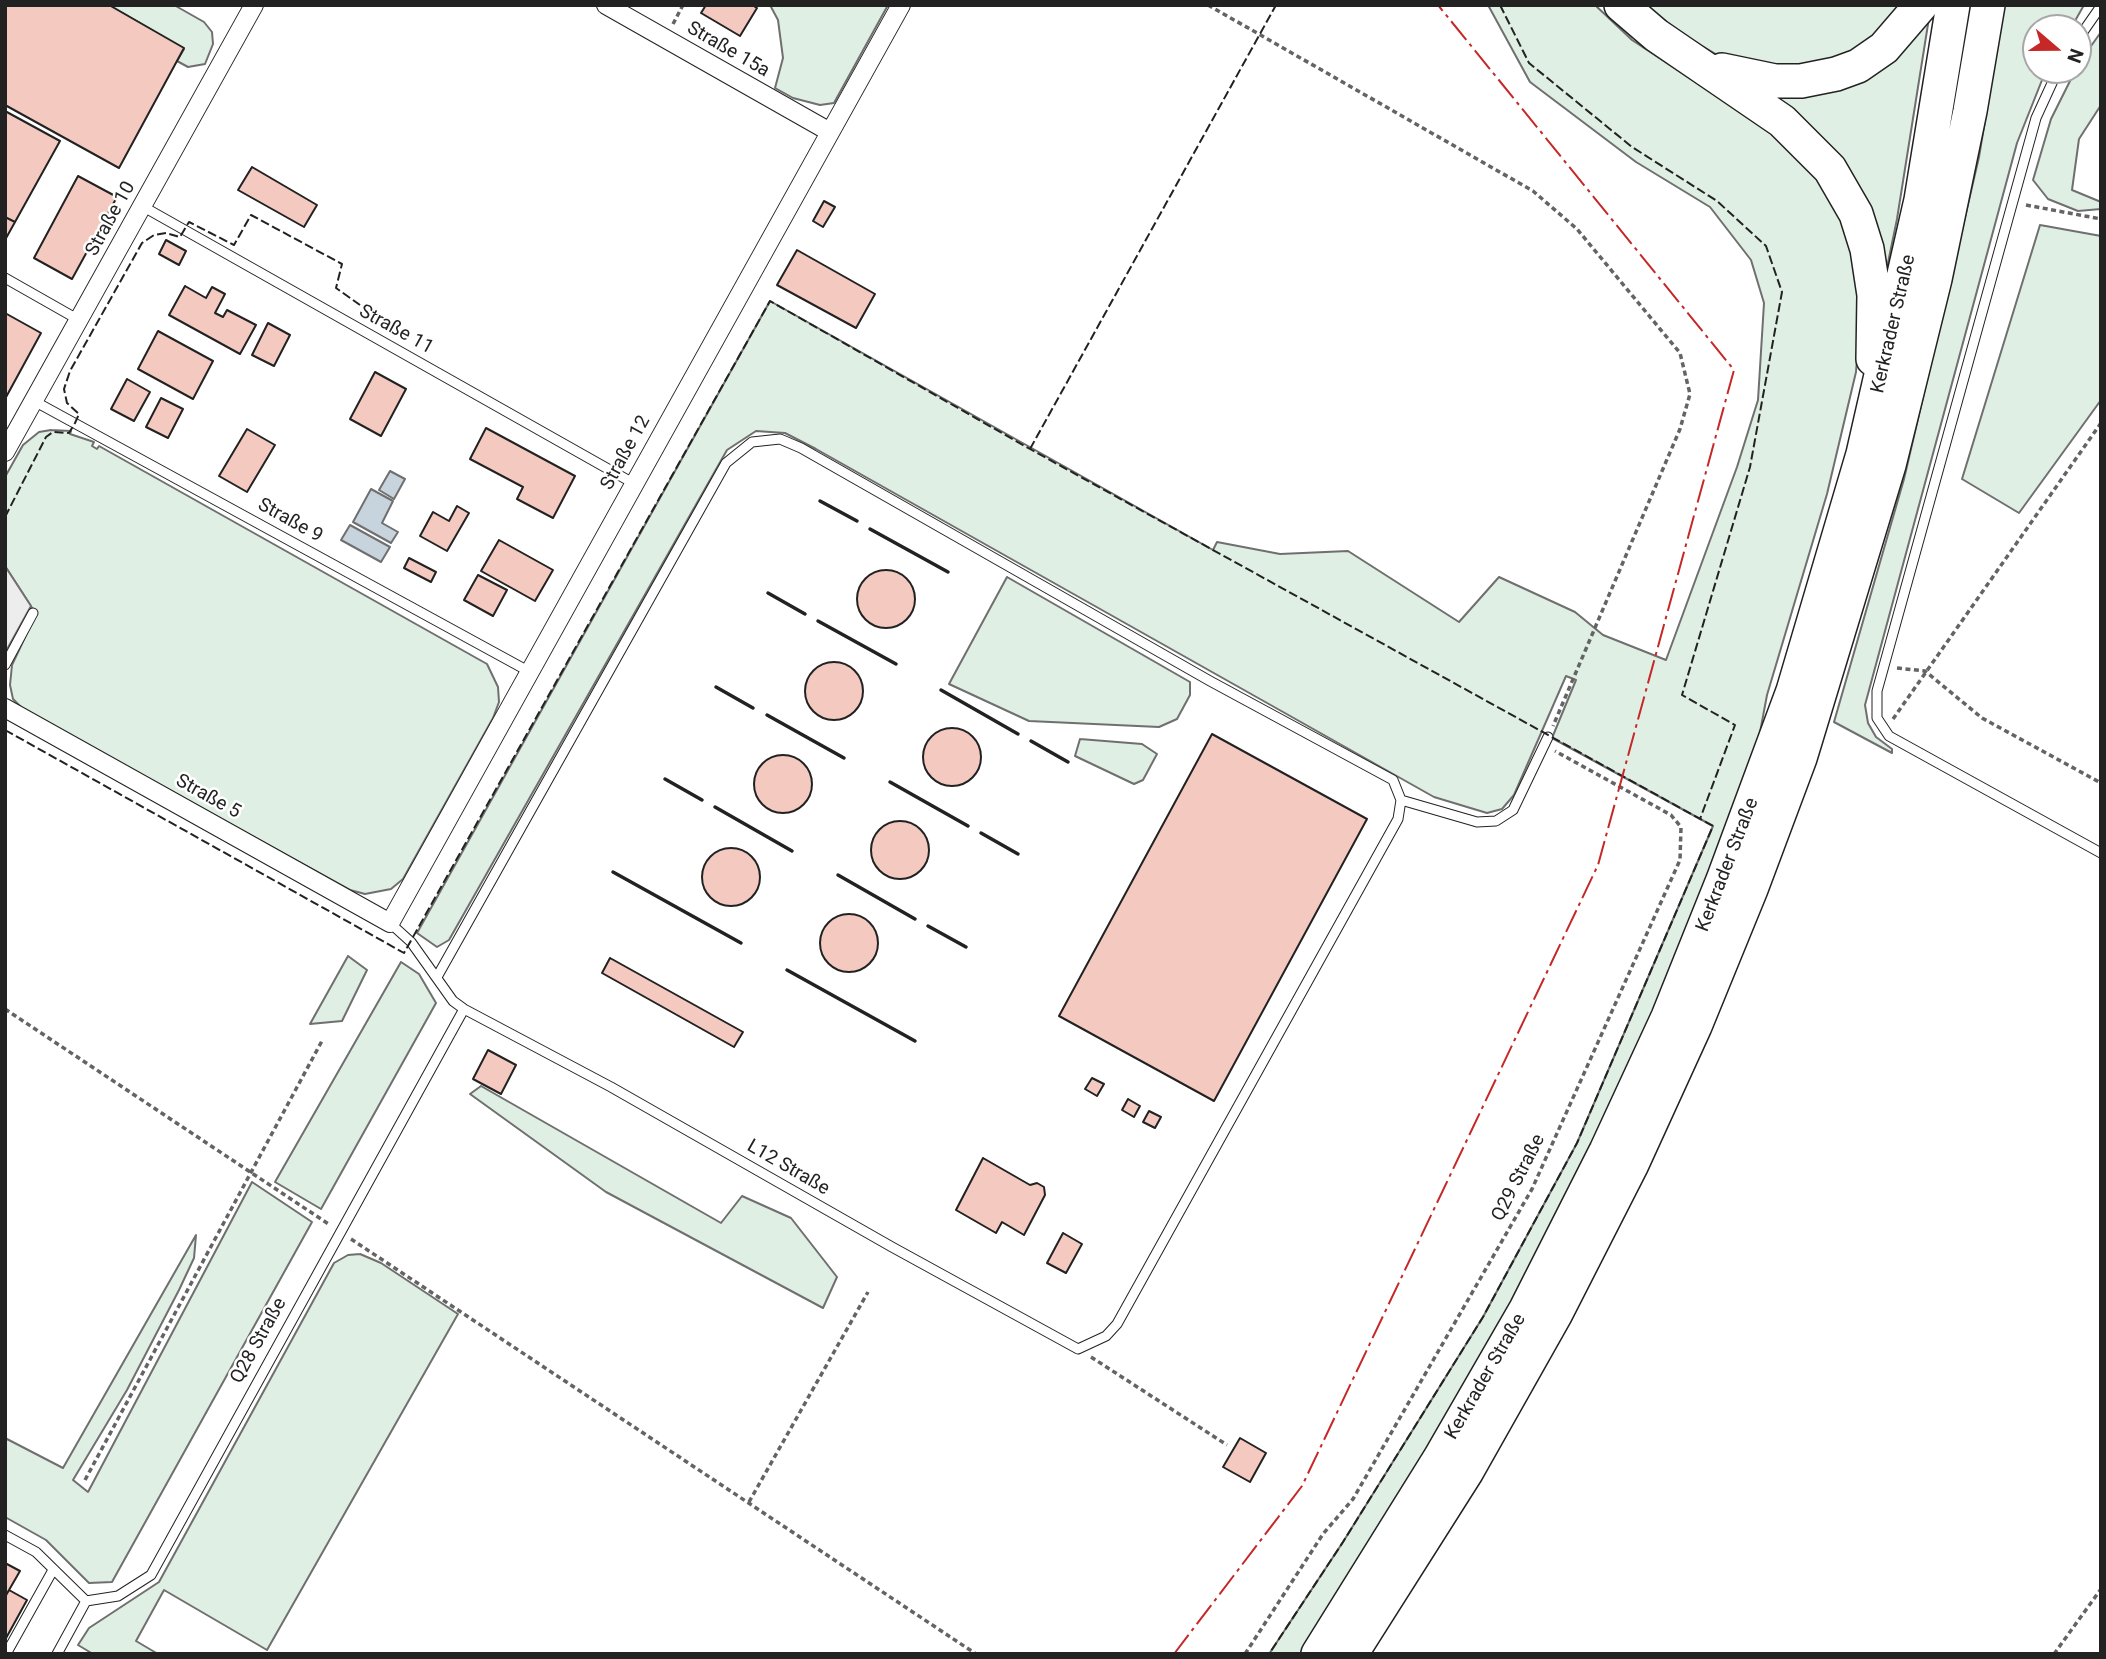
<!DOCTYPE html>
<meta charset="utf-8">
<style>
body{margin:0}
#map{position:relative;width:2106px;height:1659px;overflow:hidden;background:#fff;font-family:Roboto,sans-serif}
canvas{display:block}
.frame{position:absolute;inset:0;border:7px solid #222;pointer-events:none}
.north{position:absolute;left:2022px;top:14px;width:70px;height:70px;box-sizing:border-box;background:#fff;border:2px solid #a7a7a7;border-radius:50%;rotate:110deg;font-size:19px;font-weight:700;line-height:28px;text-align:center;color:#222}
.north::after{content:'';display:block;margin:auto;width:24px;height:32px;background:#c62828;clip-path:polygon(50% 0,100% 100%,50% 72%,0 100%)}
</style>
<div id="map">
<canvas width="2106" height="1659"></canvas>
<div class="frame"></div>
<div class="north">N</div>
</div>
<script>
const c = document.querySelector('canvas').getContext('2d');
c.lineJoin = 'round';
function fillPath(path, color) {
  c.fillStyle = color;
  c.fill(path, 'evenodd');
}
function toPath(rows) {
  const path = new Path2D();
  for (const r of rows) {
    if (r.length === 3) {
      path.moveTo(r[0] + r[2], r[1]);
      path.arc(r[0], r[1], r[2], 0, 2 * Math.PI);
      continue;
    }
    path.moveTo(r[0], r[1]);
    for (let i = 2; i < r.length; i += 2) path.lineTo(r[i], r[i + 1]);
  }
  return path;
}
function strokePath(path, color, width, dash) {
  c.strokeStyle = color;
  c.lineWidth = width;
  c.lineCap = dash ? 'butt' : 'round';
  c.setLineDash(dash || []);
  c.stroke(path);
}
function write(font, color, halo, rows, align = 'center') {
  c.font = font + ' Roboto,sans-serif';
  c.lineWidth = 5;
  c.setLineDash([]);
  c.textBaseline = 'middle';
  c.strokeStyle = halo;
  c.fillStyle = color;
  for (const [text, x, y, turn = 0] of rows) {
    c.save();
    c.translate(x, y);
    c.rotate((+turn || 0) * Math.PI / 180);
    c.textAlign = isNaN(turn) ? turn : align;
    if (halo) c.strokeText(text, 0, 0);
    c.fillText(text, 0, 0);
    c.restore();
  }
}
const green = toPath([
 [109,5,174,5,204,22,212,32,213,44,205,64,188,67,177,61,184,49,109,5],
 [770,5,888,5,834,103,820,105,793,98,775,88,783,58,778,20,770,5],
 [1488,5,1595,5,1632,40,1792,146,1823,179,1848,227,1862,289,1856,372,1827,494,1767,695,1755,759,1690,930,1571,1192,1458,1404,1300,1654,1269,1654,1343,1542,1483,1317,1577,1143,1713,826,1552,738,1576,680,1566,676,1514,795,1502,809,1487,813,1434,797,816,449,785,433,756,431,727,450,449,940,437,947,417,933,770,301,1213,550,1217,542,1280,554,1348,551,1459,622,1499,577,1575,612,1603,635,1666,660,1737,467,1758,400,1764,303,1751,260,1710,207,1636,162,1530,82,1488,5],
 [1644,5,1909,5,1864,49,1791,73,1719,56,1687,37,1644,5],
 [2004,5,2084,5,2071,28,2036,28,2036,70,2046,70,2017,143,1865,705,1868,723,1876,737,1892,749,1892,753,1834,722,1904,479,1979,157,2004,5],
 [1929,18,1897,219,1882,292,1880,262,1751,88,1788,93,1929,18],
 [2101,32,2101,105,2079,139,2072,190,2101,202,2101,209,2078,211,2048,199,2033,180,2051,119,2079,63,2101,32],
 [2040,225,2101,236,2101,400,2019,513,1962,479,2040,225],
 [51,430,71,431,70,434,94,442,92,446,97,449,99,446,487,664,498,687,499,702,493,718,403,879,391,889,365,894,350,890,25,711,13,699,10,685,12,665,36,614,5,566,5,477,23,445,39,432,51,430],
 [1007,577,1190,682,1190,695,1177,719,1159,727,1029,721,949,684,1007,577],
 [1080,739,1142,744,1157,754,1143,780,1134,784,1075,756,1080,739],
 [348,956,367,970,342,1021,310,1024,348,956],
 [401,962,419,974,436,1003,321,1209,275,1182,401,962],
 [481,1086,721,1223,742,1196,791,1218,837,1277,823,1308,606,1192,470,1094,481,1086],
 [252,1182,312,1222,112,1582,89,1583,46,1540,5,1517,5,1438,63,1468,196,1235,194,1258,179,1290,127,1390,73,1480,88,1492,252,1182],
 [360,1254,381,1263,458,1314,267,1650,164,1590,136,1641,158,1654,93,1654,78,1645,89,1628,159,1582,334,1263,348,1255,360,1254]
]);
fillPath(green, '#e0efe3');
strokePath(green, '#6f6f6f', 2);
const parking = toPath([
 [5,566,31,606,5,653,5,566]
]);
fillPath(parking, '#ededed');
strokePath(parking, '#6f6f6f', 2);
const water = toPath([
 [390,471,405,479,394,499,379,490,390,471],
 [371,489,393,501,382,523,398,532,391,543,353,522,371,489],
 [350,525,390,547,381,562,341,540,350,525]
]);
fillPath(water, '#c7d3dd');
strokePath(water, '#6f6f6f', 2);
const building = toPath([
 [5,5,109,5,184,48,119,168,5,105,5,5],
 [706,5,752,5,757,8,740,36,701,13,706,5],
 [5,111,60,141,15,222,5,217,5,111],
 [252,167,317,205,304,227,238,190,252,167],
 [78,176,117,197,72,279,34,258,78,176],
 [824,201,835,207,823,227,813,221,824,201],
 [5,217,15,222,5,240,5,217],
 [166,240,186,251,179,265,159,254,166,240],
 [797,250,875,294,856,328,777,285,797,250],
 [185,286,206,298,212,287,225,294,215,313,223,317,227,310,256,325,240,354,169,315,185,286],
 [5,313,41,333,5,399,5,313],
 [268,323,290,335,274,366,252,355,268,323],
 [158,331,213,361,193,399,138,369,158,331],
 [375,372,406,389,381,436,350,419,375,372],
 [127,379,150,392,134,421,111,409,127,379],
 [161,398,183,409,168,438,146,427,161,398],
 [486,428,575,476,553,518,517,499,523,487,470,459,486,428],
 [247,429,275,445,247,492,219,476,247,429],
 [457,506,469,513,447,551,420,536,433,512,449,521,457,506],
 [499,540,553,570,535,601,481,571,499,540],
 [409,558,436,572,431,582,404,568,409,558],
 [886,599,29],
 [478,575,507,590,493,616,464,600,478,575],
 [834,691,29],
 [952,757,29],
 [1212,734,1367,819,1214,1101,1059,1016,1212,734],
 [783,784,29],
 [900,850,29],
 [731,877,29],
 [849,943,29],
 [610,958,743,1032,734,1047,602,973,610,958],
 [488,1050,516,1065,501,1094,473,1079,488,1050],
 [1092,1078,1104,1084,1097,1096,1085,1089,1092,1078],
 [1128,1099,1140,1106,1134,1117,1122,1110,1128,1099],
 [1149,1111,1161,1117,1155,1128,1143,1122,1149,1111],
 [983,1158,1030,1185,1037,1183,1044,1187,1045,1195,1024,1235,1002,1222,996,1233,956,1210,983,1158],
 [1063,1233,1082,1244,1066,1273,1047,1263,1063,1233],
 [1240,1438,1266,1453,1250,1482,1223,1467,1240,1438],
 [5,1563,20,1571,5,1597,5,1563],
 [9,1590,27,1600,5,1640,5,1597,9,1590]
]);
fillPath(building, '#f3c9c0');
strokePath(building, '#222', 2);
const lane = toPath([
 [2078,39,2101,6],
 [2058,70,2036,118,1877,691,1877,718,1889,736,2101,853],
 [142,206,633,483],
 [5,278,79,320],
 [34,401,530,672],
 [5,665,33,613],
 [1401,800,1477,822,1496,821,1513,810,1548,737],
 [390,923,411,942,453,1001,464,1009,611,1087,892,1247,1078,1349,1106,1336,1117,1324,1398,819,1401,800,1393,780,1210,681,801,448,780,439,752,442,726,463,437,977],
 [5,1535,36,1552,86,1601],
 [86,1601,118,1596,151,1575,464,1009],
 [6,1654,53,1570],
 [57,1654,86,1601]
]);
const street = toPath([
 [606,5,830,132],
 [5,452,254,5],
 [5,708,390,923,901,5]
]);
const highway = toPath([
 [1621,5,1656,35,1782,121,1830,169,1856,214,1867,249,1874,295,1873,359],
 [1722,70,1775,81,1801,81,1836,74,1858,66,1884,48,1921,5],
 [1318,1654,1440,1458,1526,1309,1606,1151,1668,1017,1723,880,1793,691,1863,454,1921,200,1953,5],
 [1351,1654,1467,1471,1555,1315,1632,1164,1695,1026,1751,889,1800,758,1889,465,1935,279,1970,111,1988,5]
]);
strokePath(lane, '#222', 11);
strokePath(street, '#222', 20);
strokePath(highway, '#222', 36);
strokePath(toPath([
 [1208,5,1533,191,1577,229,1680,353,1690,394,1680,429,1553,726],
 [673,24,683,5],
 [2026,205,2101,219],
 [1897,668,1925,671,1982,718,2101,783],
 [1893,719,2101,423],
 [5,1009,330,1225],
 [351,1239,976,1654],
 [1091,1357,1227,1445],
 [85,1480,323,1039],
 [749,1502,868,1292],
 [1245,1654,1323,1534,1353,1499,1532,1189,1680,860,1681,827,1671,815,1555,751],
 [2054,1654,2101,1589]
]), '#646464', 3.5, [5, 3.5]);
strokePath(lane, '#fff', 9);
strokePath(street, '#fff', 18);
strokePath(highway, '#fff', 33);
strokePath(toPath([
 [1500,5,1529,63,1632,147,1717,201,1766,246,1782,292,1750,467,1682,695,1735,725,1700,819],
 [1030,449,1276,5],
 [5,517,46,437,53,432,69,433,75,423,79,414,67,403,64,389,70,371,142,243,154,235,166,233,180,237,189,222,234,245,251,215,342,264,336,288,360,305],
 [5,730,404,953,770,301,1030,449,1713,826,1577,1143,1483,1317,1343,1542,1269,1654]
]), '#222', 2, [9, 3.5]);
strokePath(toPath([
 [820,501,857,521],
 [870,529,948,572],
 [768,593,805,614],
 [818,621,896,664],
 [716,687,753,708],
 [941,690,1018,734],
 [767,715,844,758],
 [1031,741,1068,762],
 [665,779,702,800],
 [890,782,968,826],
 [715,807,792,851],
 [981,833,1018,854],
 [613,872,741,943],
 [838,875,915,919],
 [928,926,966,947],
 [787,970,915,1041]
]), '#222', 3.5);
strokePath(toPath([
 [1174,1654,1302,1486,1598,865,1734,370,1438,5]
]), '#c62828', 2, [24, 5, 3.5, 5]);
write('19px', '#222', '#fff', [
 ["Straße 15a",728,50,30],
 ["Straße 10",111,219,-61],
 ["Kerkrader Straße",1894,324,-77],
 ["Straße 11",396,330,29],
 ["Straße 12",626,453,-61],
 ["Straße 9",290,521,29],
 ["Straße 5",208,797,29],
 ["Kerkrader Straße",1728,865,-69],
 ["L12 Straße",788,1168,30],
 ["Q29 Straße",1519,1178,-63],
 ["Q28 Straße",259,1341,-61],
 ["Kerkrader Straße",1486,1377,-60]
]);
</script>
